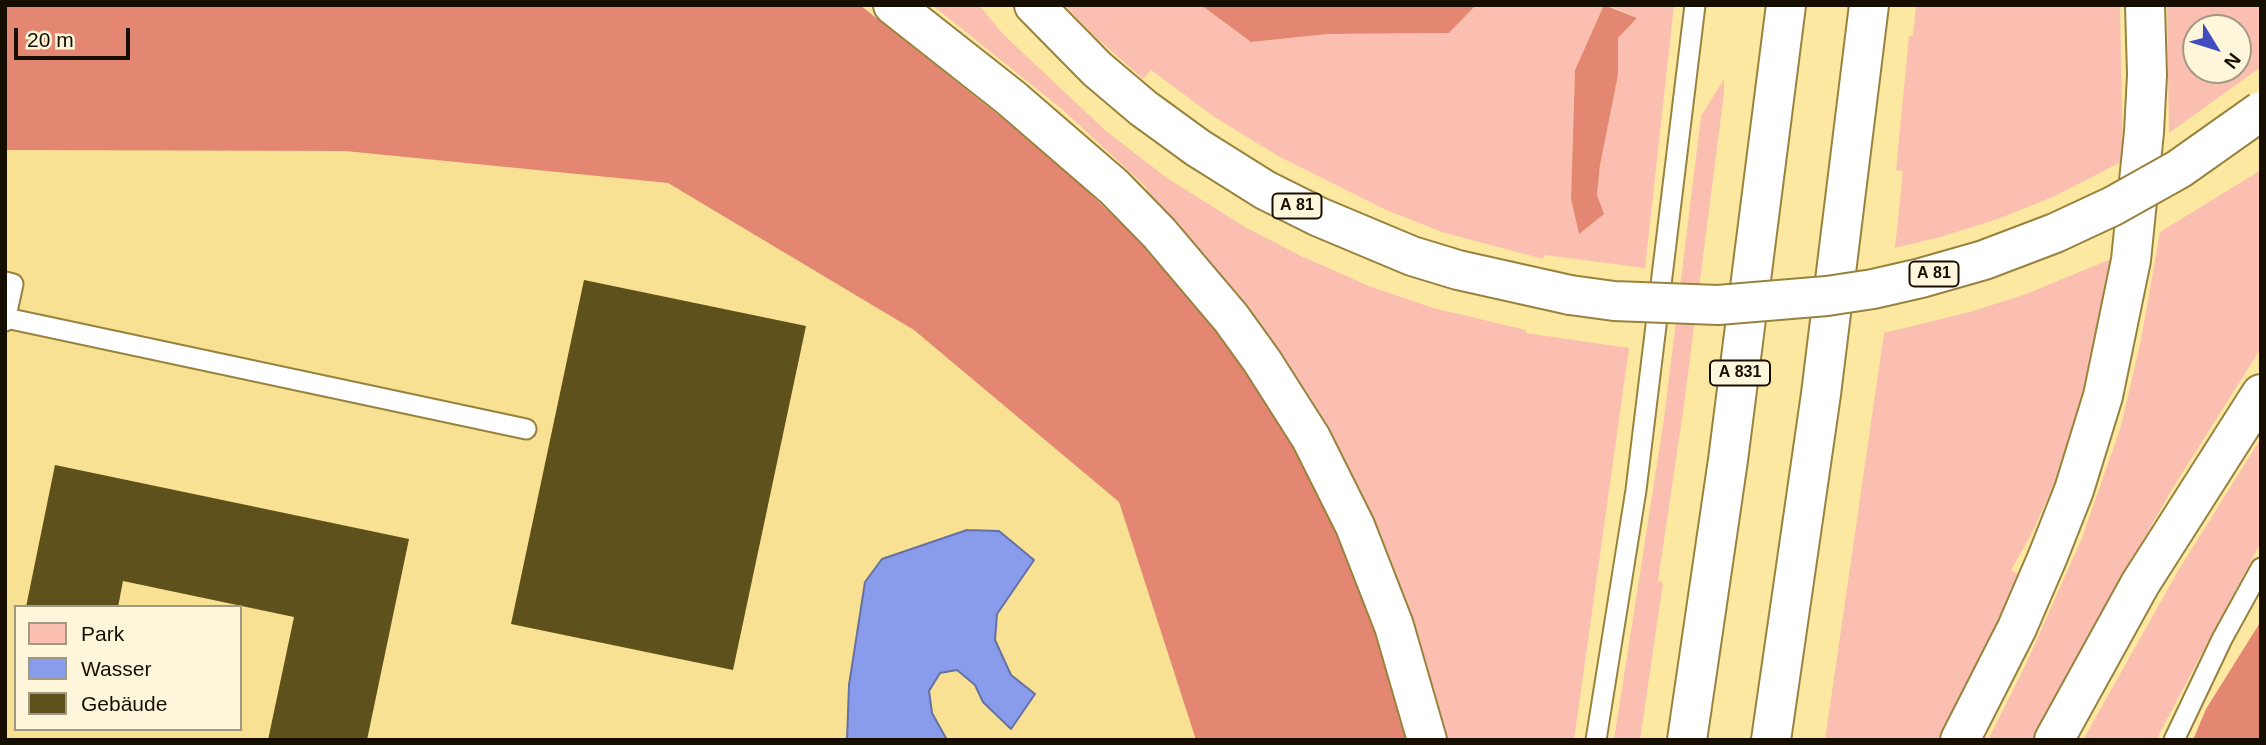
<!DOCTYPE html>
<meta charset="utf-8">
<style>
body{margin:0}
#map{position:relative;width:2266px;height:745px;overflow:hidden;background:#fde8a2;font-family:Helvetica,sans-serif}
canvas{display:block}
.frame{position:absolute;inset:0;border:7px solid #160e00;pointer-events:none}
.legend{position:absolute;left:14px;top:605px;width:228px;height:126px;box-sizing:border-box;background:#fef6db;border:2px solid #a19983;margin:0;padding:9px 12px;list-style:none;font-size:21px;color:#160e00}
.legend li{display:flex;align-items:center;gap:14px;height:35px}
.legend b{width:35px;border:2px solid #a19983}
.north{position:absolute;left:2182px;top:14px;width:70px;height:70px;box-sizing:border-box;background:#fef6db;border:2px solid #a19983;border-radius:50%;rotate:128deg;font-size:19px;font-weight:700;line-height:28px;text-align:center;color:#160e00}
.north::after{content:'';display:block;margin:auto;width:24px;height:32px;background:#414cc0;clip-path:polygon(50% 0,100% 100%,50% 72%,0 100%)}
.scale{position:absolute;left:14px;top:28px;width:116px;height:32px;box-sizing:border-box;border:4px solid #160e00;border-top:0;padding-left:9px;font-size:21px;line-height:24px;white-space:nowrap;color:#160e00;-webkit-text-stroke:5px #fef6db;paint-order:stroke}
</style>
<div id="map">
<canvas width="2266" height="745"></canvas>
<div class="frame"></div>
<ul class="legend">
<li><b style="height:19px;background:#fbbfb1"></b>Park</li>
<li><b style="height:19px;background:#899beb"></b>Wasser</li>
<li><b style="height:19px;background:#5f511c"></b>Gebäude</li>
</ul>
<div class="north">N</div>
<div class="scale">20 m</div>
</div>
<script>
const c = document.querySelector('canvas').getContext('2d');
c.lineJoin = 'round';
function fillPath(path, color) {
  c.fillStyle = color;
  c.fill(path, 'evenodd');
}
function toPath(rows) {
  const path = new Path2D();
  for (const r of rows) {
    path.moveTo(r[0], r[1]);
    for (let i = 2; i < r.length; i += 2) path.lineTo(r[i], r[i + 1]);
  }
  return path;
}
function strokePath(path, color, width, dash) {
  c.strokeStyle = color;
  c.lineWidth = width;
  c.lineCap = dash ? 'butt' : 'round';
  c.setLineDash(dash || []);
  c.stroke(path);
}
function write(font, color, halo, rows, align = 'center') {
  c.font = font + ' Helvetica,sans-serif';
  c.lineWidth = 7;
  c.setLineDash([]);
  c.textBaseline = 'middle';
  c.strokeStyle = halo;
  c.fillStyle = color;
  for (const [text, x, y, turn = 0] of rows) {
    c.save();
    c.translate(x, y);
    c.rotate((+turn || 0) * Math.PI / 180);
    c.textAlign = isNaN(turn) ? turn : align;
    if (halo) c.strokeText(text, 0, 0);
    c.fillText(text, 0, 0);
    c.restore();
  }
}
fillPath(toPath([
 [5,150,345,151,668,183,914,330,1119,502,1196,740,947,740,932,713,929,691,940,673,957,670,976,685,983,702,1011,675,995,640,997,614,1033,559,858,627,849,685,847,740,5,740],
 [16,607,240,607,240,729,16,729]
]), '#f8e192');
fillPath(toPath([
 [932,5,979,5,1003,34,1106,131,1167,178,1245,227,1301,256,1369,286,1433,308,1526,330,1526,333,1629,348,1574,740,1444,740,1413,626,1142,193,1147,188,1063,110],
 [1065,5,1201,5,1251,42,1328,34,1449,33,1476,5,1604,5,1575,70,1571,199,1579,233,1603,214,1597,195,1600,165,1618,75,1618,38,1637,18,1607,5,1674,5,1645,268,1544,255,1543,259,1442,232,1384,209,1280,157,1216,118,1151,70,1143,79,1092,34],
 [1916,5,2120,5,2123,161,2055,196,1998,219,1940,237,1895,248,1903,171,1896,170,1909,36,1913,35],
 [2167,5,2261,5,2261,67,2169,133],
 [2196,28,2238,28,2238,70,2196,70],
 [1724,79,1724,93,1684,405,1658,581,1663,583,1640,740,1614,740,1664,419,1701,116],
 [2261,170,2261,348,2174,486,2088,636,2032,740,1988,740,2025,666,2082,538,2121,426,2141,340,2160,232],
 [2111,259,2083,391,2053,486,2033,531,2011,570,2024,578,1946,740,1825,740,1884,333,1970,312,2026,294],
 [2261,438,2261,542,2156,740,2083,740,2178,571]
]), '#fbbfb1');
fillPath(toPath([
 [5,5,860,5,1055,160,1157,258,1208,319,1269,406,1302,459,1332,518,1384,651,1409,740,1196,740,1119,502,914,330,668,183,345,151,5,150],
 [1201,5,1476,5,1449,33,1328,34,1251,42],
 [1604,5,1637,18,1618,38,1618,75,1600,165,1597,195,1604,214,1579,234,1571,199,1575,70],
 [2261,621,2261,740,2193,740,2206,709]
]), '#e38772');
const water = toPath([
 [967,530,999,531,1034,560,997,614,995,640,1011,675,1035,694,1011,729,983,702,975,685,957,670,940,673,929,691,932,713,947,740,847,740,849,685,865,582,882,559,967,530]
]);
fillPath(water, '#899beb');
strokePath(water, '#6671a4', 2);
fillPath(toPath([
 [584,280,806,326,733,670,511,624],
 [55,465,409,539,367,740,268,740,294,617,123,581,118,607,26,607]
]), '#5f511c');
const lane = toPath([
 [5,282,13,284,5,321],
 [6,318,526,429],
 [1596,740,1636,490,1695,5],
 [2174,740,2222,639,2261,568]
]);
const highway = toPath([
 [893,5,1011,98,1114,187,1159,233,1231,318,1262,361,1311,438,1355,526,1394,626,1427,740],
 [1034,5,1097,69,1143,108,1198,148,1265,190,1319,217,1412,256,1458,270,1570,295],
 [1687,740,1728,460,1786,5],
 [1771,740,1821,394,1869,5],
 [1960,740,2017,628,2048,556,2074,490,2103,396,2131,260,2144,132,2147,75,2145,5],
 [2054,740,2140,584,2261,394]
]);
strokePath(lane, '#97833f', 23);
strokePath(highway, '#97833f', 42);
strokePath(lane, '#fff', 19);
strokePath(highway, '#fff', 38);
const highwayBridge = toPath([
 [1570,295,1614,301,1718,305,1827,296,1873,289,1921,278,1984,260,2055,233,2113,206,2179,169,2261,111]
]);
strokePath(highwayBridge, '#97833f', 42, []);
strokePath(highwayBridge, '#fff', 38);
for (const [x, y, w] of [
 [1297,206,49],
 [1934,274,49],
 [1740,373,60]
]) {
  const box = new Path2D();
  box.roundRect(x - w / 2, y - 12.5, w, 25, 5);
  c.fillStyle = '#fef6db';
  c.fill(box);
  strokePath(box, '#160e00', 2);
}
write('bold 16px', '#160e00', null, [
 ["A 81",1297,206],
 ["A 81",1934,274],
 ["A 831",1740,373]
]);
</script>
